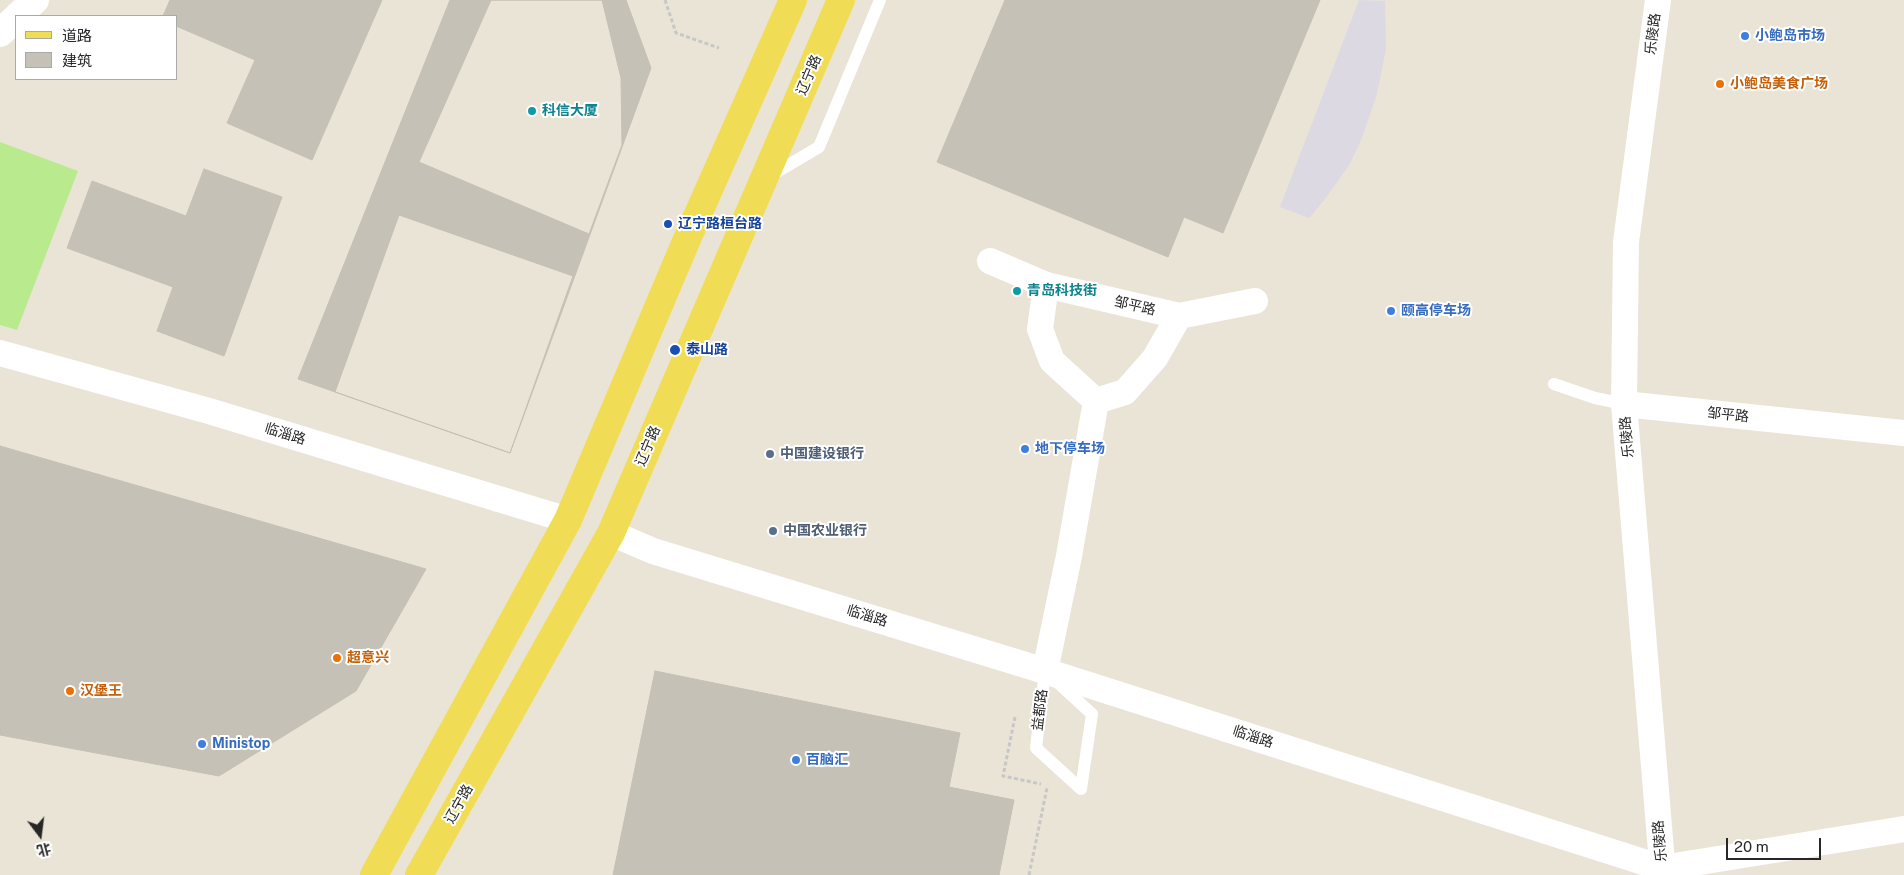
<!DOCTYPE html>
<meta charset="utf-8">
<style>
body{margin:0}
#map{position:relative;width:1904px;height:875px;overflow:hidden;background:#eae4d7;font-family:"Public Sans","Noto Sans SC",sans-serif}
canvas{display:block}
.legend{position:absolute;left:15px;top:15px;width:162px;height:65px;box-sizing:border-box;background:#fff;border:1px solid #a9a9a9;margin:0;padding:6px 9px;list-style:none;font-size:15px;color:#272727}
.legend li{display:flex;align-items:center;gap:10px;height:25px}
.legend b{width:25px;border:1px solid #a9a9a9}
.north{position:absolute;left:15px;top:810px;width:50px;height:50px;-webkit-text-stroke:4px #fff;paint-order:stroke;rotate:165deg;font-size:14px;font-weight:700;line-height:20px;text-align:center;color:#272727}
.north::after{content:'';display:block;margin:auto;width:18px;height:22px;background:#272727;clip-path:polygon(50% 0,100% 100%,50% 72%,0 100%)}
.scale{position:absolute;left:1726px;top:838px;width:95px;height:22px;box-sizing:border-box;border:2px solid #272727;border-top:0;padding-left:6px;font-size:15px;line-height:18px;white-space:nowrap;color:#272727;-webkit-text-stroke:4px #fff;paint-order:stroke}
</style>
<div id="map">
<canvas width="1904" height="875"></canvas>
<ul class="legend">
<li><b style="height:6px;background:#f1dd55"></b>道路</li>
<li><b style="height:14px;background:#c5c1b7"></b>建筑</li>
</ul>
<div class="north">北</div>
<div class="scale">20 m</div>
</div>
<script>
const c = document.querySelector('canvas').getContext('2d');
c.lineJoin = 'round';
function fillPath(path, color) {
  c.fillStyle = color;
  c.fill(path, 'evenodd');
}
function toPath(rows) {
  const path = new Path2D();
  for (const r of rows) {
    path.moveTo(r[0], r[1]);
    for (let i = 2; i < r.length; i += 2) path.lineTo(r[i], r[i + 1]);
  }
  return path;
}
function strokePath(path, color, width, dash) {
  c.strokeStyle = color;
  c.lineWidth = width;
  c.lineCap = dash ? 'butt' : 'round';
  c.setLineDash(dash || []);
  c.stroke(path);
}
function write(font, color, halo, rows, align = 'center') {
  c.font = font + ' "Public Sans","Noto Sans SC",sans-serif';
  c.lineWidth = 4;
  c.setLineDash([]);
  c.textBaseline = 'middle';
  c.strokeStyle = halo;
  c.fillStyle = color;
  for (const [text, x, y, turn = 0] of rows) {
    c.save();
    c.translate(x, y);
    c.rotate((+turn || 0) * Math.PI / 180);
    c.textAlign = isNaN(turn) ? turn : align;
    if (halo) c.strokeText(text, 0, 0);
    c.fillText(text, 0, 0);
    c.restore();
  }
}
fillPath(toPath([
 [1359,0,1385,1,1386,49,1377,94,1362,138,1350,164,1325,199,1309,218,1280,207]
]), '#dcd9e2');
fillPath(toPath([
 [0,142,78,171,17,330,0,325]
]), '#b9ea8d');
const building = toPath([
 [170,0,382,0,312,160,227,123,255,60,176,26,176,16,163,16,170,0],
 [450,0,626,0,651,68,510,453,298,379,450,0],
 [491,0,602,0,621,78,622,145,589,234,419,162,491,0],
 [1005,0,1320,0,1223,233,1184,217,1168,257,937,162,1005,0],
 [204,169,282,197,224,356,157,331,173,287,67,248,92,181,186,216,204,169],
 [399,215,573,276,510,453,335,392,399,215],
 [0,446,426,569,356,691,219,776,0,735,0,446],
 [655,671,960,733,949,787,1014,800,999,875,613,875,655,671]
]);
fillPath(building, '#c5c1b7');
strokePath(building, '#c5c0b2', 1);
strokePath(toPath([
 [665,0,676,33,719,48],
 [1015,717,1003,776,1041,784],
 [1029,875,1047,788]
]), '#c7c7c7', 3, [4, 2.5]);
strokePath(toPath([
 [770,176,819,147,880,0],
 [1554,384,1595,398,1624,404],
 [1045,671,1036,748,1081,789],
 [1056,681,1092,714,1081,789]
]), '#fff', 12);
strokePath(toPath([
 [1658,0,1626,242,1624,404,1663,875],
 [990,261,1046,285,1179,316,1255,301],
 [1046,285,1040,329,1052,361,1096,401,1125,392,1155,358,1179,316],
 [0,353,209,411,568,520],
 [1624,404,1904,433],
 [611,533,653,551,1045,671,1662,868,1904,829],
 [1045,671,1069,556,1096,401]
]), '#fff', 26);
strokePath(toPath([
 [18,16,35,0],
 [0,33,16,18]
]), '#fff', 28);
strokePath(toPath([
 [374,875,568,520,687,239,793,0],
 [419,875,611,533,841,0]
]), '#f1dd55', 28);
for (const [x, y, r, color] of [
 [1745,36,5,"#3f7fe0"],
 [1720,84,5,"#e8710a"],
 [532,111,5,"#0f9aa8"],
 [668,224,5,"#1a4fb4"],
 [1017,291,5,"#0f9aa8"],
 [1391,311,5,"#3f7fe0"],
 [675,350,6,"#1a4fb4"],
 [1025,449,5,"#3f7fe0"],
 [770,454,5,"#5c6f8a"],
 [773,531,5,"#5c6f8a"],
 [337,658,5,"#e8710a"],
 [70,691,5,"#e8710a"],
 [202,744,5,"#3f7fe0"],
 [796,760,5,"#3f7fe0"]
]) {
  const dot = new Path2D();
  dot.arc(x, y, r, 0, 2 * Math.PI);
  c.fillStyle = color;
  c.fill(dot);
  strokePath(dot, '#fff', 2);
}
write('14px', '#272727', '#fff', [
 ["乐陵路",1653,34,-83],
 ["辽宁路",809,75,-67],
 ["邹平路",1135,306,13],
 ["邹平路",1728,415,6],
 ["临淄路",285,434,17],
 ["乐陵路",1627,437,-95],
 ["辽宁路",648,446,-67],
 ["临淄路",867,616,17],
 ["益都路",1040,710,-83],
 ["临淄路",1253,737,18],
 ["辽宁路",459,804,-61],
 ["乐陵路",1660,841,-95]
]);
write('bold 14px', '#366cbe', '#fff', [
 ["小鲍岛市场",1755,36],
 ["颐高停车场",1401,311],
 ["地下停车场",1035,449],
 ["Ministop",212,744],
 ["百脑汇",806,760]
], 'left');
write('bold 14px', '#c56008', '#fff', [
 ["小鲍岛美食广场",1730,84],
 ["超意兴",347,658],
 ["汉堡王",80,691]
], 'left');
write('bold 14px', '#0d838f', '#fff', [
 ["科信大厦",542,111],
 ["青岛科技街",1027,291]
], 'left');
write('bold 14px', '#164399', '#fff', [
 ["辽宁路桓台路",678,224],
 ["泰山路",686,350]
], 'left');
write('bold 14px', '#4e5e75', '#fff', [
 ["中国建设银行",780,454],
 ["中国农业银行",783,531]
], 'left');
</script>
